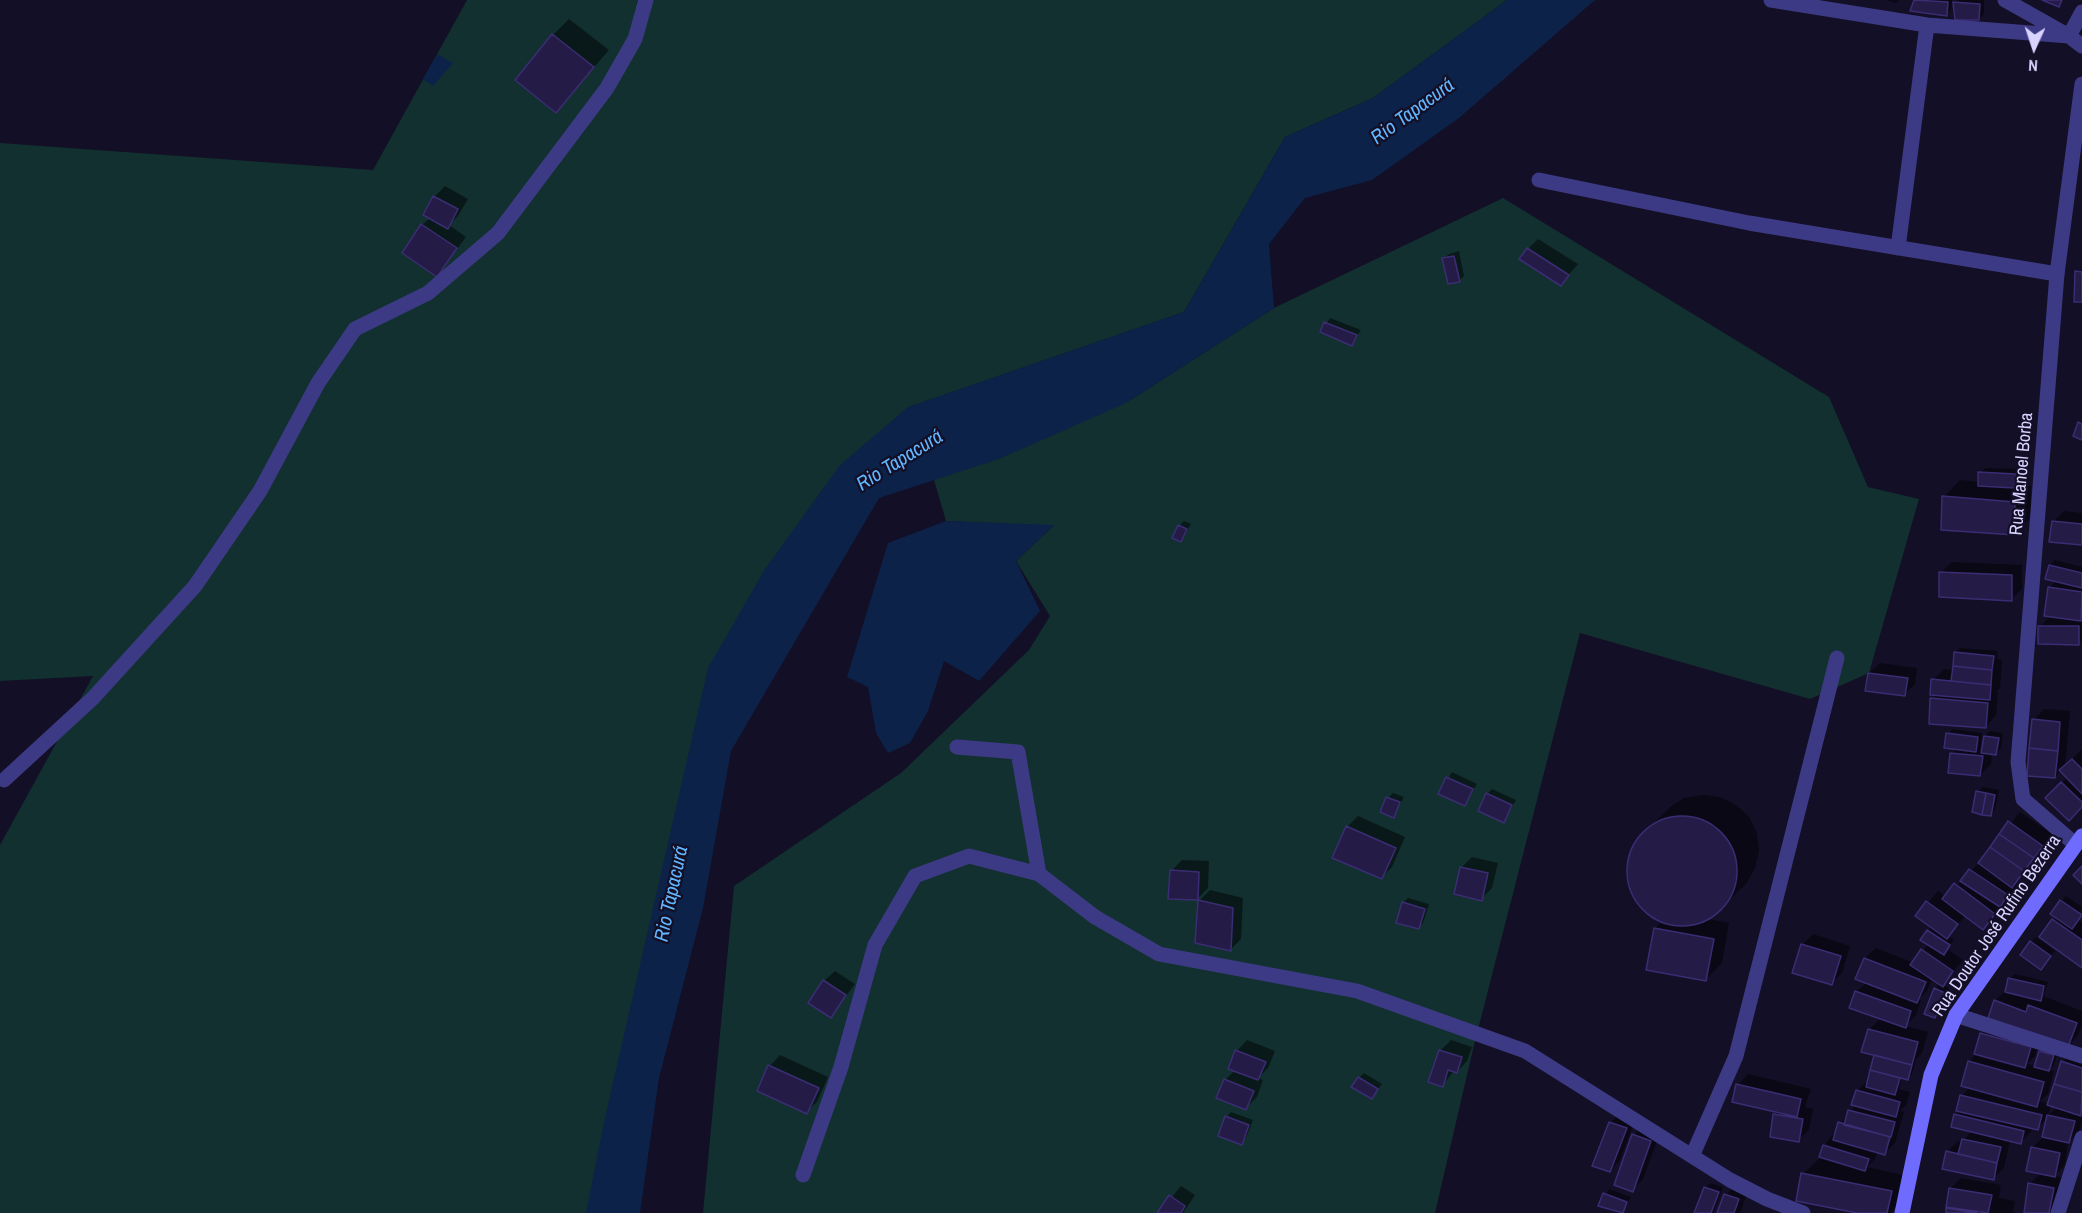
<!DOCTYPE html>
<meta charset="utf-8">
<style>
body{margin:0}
#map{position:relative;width:2082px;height:1213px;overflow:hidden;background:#130f26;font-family:"Archivo Narrow",sans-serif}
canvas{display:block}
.north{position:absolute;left:2004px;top:18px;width:60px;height:60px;-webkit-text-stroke:4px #130f26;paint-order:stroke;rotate:183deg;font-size:16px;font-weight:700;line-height:24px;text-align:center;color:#d9d4ff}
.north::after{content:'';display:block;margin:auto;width:21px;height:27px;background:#d9d4ff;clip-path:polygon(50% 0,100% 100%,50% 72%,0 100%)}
</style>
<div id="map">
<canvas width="2082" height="1213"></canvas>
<div class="north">N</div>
</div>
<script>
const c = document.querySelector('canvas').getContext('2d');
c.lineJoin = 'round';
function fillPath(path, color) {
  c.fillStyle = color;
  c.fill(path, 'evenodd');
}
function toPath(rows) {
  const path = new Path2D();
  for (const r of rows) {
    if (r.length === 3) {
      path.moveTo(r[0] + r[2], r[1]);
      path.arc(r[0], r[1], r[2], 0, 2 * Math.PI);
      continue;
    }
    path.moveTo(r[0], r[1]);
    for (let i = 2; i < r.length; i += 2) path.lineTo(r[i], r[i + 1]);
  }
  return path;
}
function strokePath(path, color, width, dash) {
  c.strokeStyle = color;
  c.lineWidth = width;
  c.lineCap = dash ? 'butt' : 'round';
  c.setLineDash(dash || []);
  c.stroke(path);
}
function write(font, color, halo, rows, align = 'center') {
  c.font = font + ' "Archivo Narrow",sans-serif';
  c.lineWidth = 4.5;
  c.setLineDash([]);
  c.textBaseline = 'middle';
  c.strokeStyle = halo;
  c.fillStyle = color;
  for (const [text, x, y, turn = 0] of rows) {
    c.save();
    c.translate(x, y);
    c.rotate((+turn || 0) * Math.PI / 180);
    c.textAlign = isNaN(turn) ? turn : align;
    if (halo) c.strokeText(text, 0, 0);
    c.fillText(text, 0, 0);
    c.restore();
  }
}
fillPath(toPath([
 [467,0,1507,0,1373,98,1285,137,1184,312,909,407,765,569,588,1213,0,1213,0,845,93,676,0,681,0,143,373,170],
 [1503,198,1829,397,1868,487,1919,499,1869,673,1810,699,1580,633,1474,1045,1435,1213,703,1213,734,886,901,773,1029,650,1050,616,1016,561,1053,526,946,521,934,480,1132,399,1274,308]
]), '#12302f');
fillPath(toPath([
 [1507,0,1595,0,1459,118,1372,180,1305,198,1269,244,1274,308,1126,403,999,459,879,498,731,751,703,908,659,1078,640,1213,586,1213,604,1122,708,668,765,569,840,465,908,407,1184,312,1285,137,1373,98],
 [437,54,453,63,433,86,423,79],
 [946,521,1054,525,1016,561,1040,611,979,681,944,661,928,711,910,743,888,753,876,733,868,687,847,677,888,543]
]), '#0c2248');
fillPath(toPath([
 [1886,0,1899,0,1896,3],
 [1916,0,1952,0,1951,10,1946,15,1912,10],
 [1957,0,1984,0,1984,14,1979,19,1955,3],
 [569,19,609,50,556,111,553,35],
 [445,186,468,199,458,216,449,225,466,237,437,276,422,225,430,218,434,197],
 [1538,239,1578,264,1561,284,1528,249],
 [1459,251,1464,276,1459,281,1444,258,1449,254],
 [1330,318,1361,330,1352,344,1322,331],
 [1985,468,2020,469,2020,481,2016,485,2031,486,2031,517,2015,533,1944,497,1960,480,1980,482,1980,473],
 [2064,511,2082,513,2082,544,2053,522],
 [1184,521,1191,524,1181,541,1179,526],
 [2055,560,2082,567,2082,640,2078,643,2040,627,2051,615,2049,588,2057,580,2050,565],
 [1952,562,2022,565,2022,589,2011,599,1941,573],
 [1960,648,1998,651,1997,659,2002,660,2000,688,1996,692,1998,692,1996,715,1986,726,1932,699,1937,694,1933,680,1944,669,1954,670,1955,653],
 [1880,663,1917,668,1915,684,1905,694,1869,673],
 [2044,709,2070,711,2065,767,2082,749,2082,805,2047,798,2068,777,2061,770,2055,777,2034,720],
 [1953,729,1982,733,1981,745,1984,745,1985,736,1990,731,2003,733,2001,748,1996,753,1992,753,1991,764,1980,775,1952,754,1957,748,1948,734],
 [1452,772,1477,784,1464,804,1440,793],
 [1983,787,1999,790,1995,810,1990,815,1978,792],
 [1492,789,1516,800,1504,821,1487,794],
 [1393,793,1404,797,1393,816,1388,798],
 [1702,795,1720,797,1736,805,1749,817,1757,833,1759,851,1755,868,1746,884,1709,919,1729,923,1722,963,1706,979,1655,929,1662,921,1644,910,1633,895,1628,879,1629,860,1635,844,1647,830,1669,808,1684,798],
 [2020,812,2052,834,2015,883,2018,884,2005,903,1983,928,1966,915,1948,936,1954,940,1947,949,1963,960,1942,985,1949,988,1940,1012,1935,1016,1935,989,1940,984,1932,978,1927,991,1919,999,1921,1000,1916,1015,1905,1026,1928,1032,1922,1053,1916,1059,1912,1074,1907,1078,1902,1077,1899,1089,1910,1092,1906,1105,1900,1111,1904,1112,1895,1143,1885,1153,1878,1151,1875,1159,1867,1167,1907,1176,1902,1201,1890,1213,1864,1213,1803,1174,1820,1158,1824,1146,1856,1104,1857,1091,1869,1080,1876,1054,1869,1030,1881,1018,1856,992,1867,982,1857,978,1865,958,1876,948,1914,963,1929,943,1928,931,1932,927,1917,916,1938,891,1946,897,1982,860],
 [1358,816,1405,837,1392,867,1382,877,1347,827],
 [1472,857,1498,863,1492,888,1481,899,1461,868],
 [1182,860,1209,861,1208,888,1197,899,1171,871],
 [1210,890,1243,898,1241,939,1230,950,1199,901],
 [2066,896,2082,907,2078,920,2082,922,2082,966,2041,937,2057,917,2052,913],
 [1408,898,1429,904,1423,923,1418,928,1403,903],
 [1813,934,1850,946,1842,973,1831,983,1802,945],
 [2036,937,2055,951,2041,968,2031,942],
 [835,971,855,984,831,1016,824,981],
 [2015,974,2048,982,2043,996,2082,1011,2082,1025,2078,1035,2068,1046,2041,1036,2035,1056,2027,1064,2036,1066,2040,1052,2045,1047,2058,1051,2054,1065,2049,1070,2054,1071,2048,1094,2040,1101,2049,1104,2062,1062,2073,1052,2082,1054,2082,1120,2079,1131,2068,1143,2065,1165,2054,1176,2064,1178,2053,1213,2025,1213,2030,1184,2041,1173,2032,1148,2043,1137,2048,1118,2037,1128,2032,1127,2031,1132,2020,1143,2010,1140,2004,1168,1993,1178,1947,1152,1958,1141,1962,1142,1972,1131,1955,1115,1960,1110,1962,1096,1970,1087,1969,1062,1977,1053,1981,1034,1992,1023,1995,1001,2007,989,2010,978],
 [2051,1105,2057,1107,2049,1115],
 [1247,1040,1275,1051,1268,1068,1258,1078,1263,1080,1257,1097,1246,1108,1225,1080,1235,1070,1237,1051],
 [1451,1040,1472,1047,1467,1061,1457,1072,1454,1071,1442,1086,1440,1051],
 [780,1055,828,1077,817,1102,806,1112,770,1066],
 [1364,1073,1382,1084,1372,1097,1359,1078],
 [1748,1074,1811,1089,1805,1107,1813,1109,1809,1130,1798,1140,1775,1115,1779,1111,1738,1085],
 [1231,1112,1253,1120,1246,1138,1241,1143,1226,1117],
 [1621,1112,1636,1117,1620,1160,1610,1170,1610,1123],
 [1644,1125,1661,1130,1643,1179,1632,1190,1634,1135],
 [1961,1178,2001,1185,1999,1198,2015,1201,2013,1213,1947,1213,1950,1189],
 [1710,1183,1723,1187,1713,1213,1696,1213,1705,1188],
 [1736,1184,1749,1188,1740,1213,1719,1213,1726,1195],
 [1181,1186,1195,1195,1183,1213,1159,1213],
 [1609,1189,1631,1197,1622,1213,1600,1205]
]), '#0007');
const building = toPath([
 [1914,0,1948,2,1947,16,1910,11,1914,0],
 [2042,0,2062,0,2059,7,2042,0],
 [1953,2,1980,4,1979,20,1955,20,1953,2],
 [552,34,594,67,556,113,515,80,552,34],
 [433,196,458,209,448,229,423,215,433,196],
 [421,224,457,248,437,277,402,253,421,224],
 [1527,248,1569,275,1561,286,1519,259,1527,248],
 [1454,256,1460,282,1448,284,1442,258,1454,256],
 [2075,271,2082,272,2082,302,2074,302,2075,271],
 [1324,322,1357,335,1352,346,1320,332,1324,322],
 [2078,422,2082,424,2082,440,2073,436,2078,422],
 [1978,472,2016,474,2015,488,1978,486,1978,472],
 [1942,496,2015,502,2015,535,1941,530,1942,496],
 [2052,521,2082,524,2082,545,2049,542,2052,521],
 [1178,525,1187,529,1181,542,1172,538,1178,525],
 [2049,565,2082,573,2082,588,2045,579,2049,565],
 [1939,572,2012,575,2012,601,1939,597,1939,572],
 [2048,587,2082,592,2081,621,2044,616,2048,587],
 [2038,626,2079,626,2079,645,2038,644,2038,626],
 [1954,652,1994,656,1992,670,1953,666,1954,652],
 [1953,666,1992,670,1991,685,1951,681,1953,666],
 [1868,673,1908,678,1905,696,1865,691,1868,673],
 [1931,679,1991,685,1990,700,1930,695,1931,679],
 [1930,698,1988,703,1986,728,1929,724,1930,698],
 [2032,719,2060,722,2058,751,2029,748,2032,719],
 [1946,733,1978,737,1976,752,1944,748,1946,733],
 [1984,736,1999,738,1996,755,1981,753,1984,736],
 [2029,748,2058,751,2055,778,2027,776,2029,748],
 [1950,753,1983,756,1980,776,1948,773,1950,753],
 [2072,759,2082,769,2082,794,2059,770,2072,759],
 [1446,777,1473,789,1465,806,1438,794,1446,777],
 [2061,782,2082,802,2082,807,2069,821,2045,798,2061,782],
 [1976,791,1986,793,1982,815,1972,812,1976,791],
 [1486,793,1512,805,1504,823,1478,811,1486,793],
 [1986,793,1995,795,1991,816,1982,815,1986,793],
 [1386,797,1400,802,1394,818,1380,812,1386,797],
 [1682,871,55],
 [2008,821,2043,846,2034,858,1999,834,2008,821],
 [1346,826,1396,848,1382,879,1332,858,1346,826],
 [1999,834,2034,858,2024,871,1990,847,1999,834],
 [1990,847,2024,871,2012,888,1978,863,1990,847],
 [2082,866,2082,884,2073,875,2082,866],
 [1460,867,1488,873,1482,901,1454,894,1460,867],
 [1969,869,2008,895,2000,907,1960,881,1969,869],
 [1170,870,1199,872,1198,900,1168,899,1170,870],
 [1954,883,1995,914,1983,930,1942,899,1954,883],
 [1198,900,1233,908,1231,951,1195,943,1198,900],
 [2060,900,2082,915,2072,929,2050,914,2060,900],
 [1926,901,1958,924,1947,939,1915,916,1926,901],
 [1402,902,1425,909,1419,929,1396,923,1402,902],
 [2052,919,2082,940,2082,968,2039,937,2052,919],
 [1654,928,1714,939,1706,981,1646,970,1654,928],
 [1927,930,1950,945,1944,955,1920,940,1927,930],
 [2030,941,2051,956,2041,970,2020,955,2030,941],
 [1801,944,1841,956,1832,985,1792,973,1801,944],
 [1921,949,1953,971,1943,987,1910,965,1921,949],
 [1864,958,1926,982,1917,1003,1855,979,1864,958],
 [2008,978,2044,986,2041,1001,2005,992,2008,978],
 [823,980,846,995,831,1018,808,1003,823,980],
 [1934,988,1945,993,1935,1018,1924,1014,1934,988],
 [1855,991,1911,1011,1906,1028,1849,1008,1855,991],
 [1994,1000,2026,1012,2028,1005,2077,1023,2068,1047,1988,1018,1994,1000],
 [1868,1029,1918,1042,1912,1065,1861,1052,1868,1029],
 [1980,1033,2031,1047,2025,1068,1974,1054,1980,1033],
 [1235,1050,1266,1062,1258,1080,1228,1069,1235,1050],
 [1439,1050,1462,1057,1457,1073,1448,1070,1443,1087,1428,1082,1439,1050],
 [2039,1051,2054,1055,2049,1071,2034,1067,2039,1051],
 [1874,1055,1912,1065,1908,1080,1870,1070,1874,1055],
 [1968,1061,2044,1082,2037,1107,1961,1086,1968,1061],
 [2061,1061,2082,1068,2082,1092,2054,1084,2061,1061],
 [768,1065,819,1088,807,1114,757,1091,768,1065],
 [1870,1070,1900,1078,1895,1095,1866,1087,1870,1070],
 [1358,1077,1378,1089,1372,1099,1351,1087,1358,1077],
 [1224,1079,1254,1091,1246,1110,1216,1098,1224,1079],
 [1736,1084,1801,1099,1797,1117,1732,1102,1736,1084],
 [2054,1084,2082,1092,2081,1116,2047,1105,2054,1084],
 [1856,1090,1900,1102,1896,1117,1851,1105,1856,1090],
 [1960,1095,2042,1115,2038,1130,1956,1111,1960,1095],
 [1848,1110,1895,1122,1891,1137,1844,1125,1848,1110],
 [1773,1114,1803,1119,1799,1142,1770,1137,1773,1114],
 [1954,1114,2024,1131,2021,1144,1951,1127,1954,1114],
 [2047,1115,2075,1121,2069,1143,2042,1137,2047,1115],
 [1225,1116,1249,1125,1242,1145,1218,1136,1225,1116],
 [1609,1122,1627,1128,1610,1172,1592,1166,1609,1122],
 [1838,1122,1890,1137,1885,1155,1833,1140,1838,1122],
 [1632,1134,1651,1141,1633,1192,1614,1185,1632,1134],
 [1962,1139,2001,1147,1997,1163,1958,1154,1962,1139],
 [1823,1145,1869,1159,1865,1171,1819,1157,1823,1145],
 [2031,1147,2060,1153,2055,1177,2026,1171,2031,1147],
 [1946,1151,1997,1163,1994,1180,1942,1169,1946,1151],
 [1801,1173,1892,1191,1887,1213,1857,1213,1796,1201,1801,1173],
 [2028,1183,2054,1188,2049,1213,2024,1213,2028,1183],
 [1704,1187,1719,1192,1711,1213,1694,1213,1704,1187],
 [1949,1188,1992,1195,1988,1213,1946,1207,1949,1188],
 [1603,1193,1627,1202,1623,1213,1598,1206,1603,1193],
 [1724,1194,1739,1199,1734,1213,1717,1213,1724,1194],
 [1169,1195,1185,1206,1181,1213,1157,1213,1169,1195],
 [1946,1208,1977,1213,1946,1213,1946,1208]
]);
fillPath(building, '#241b47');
strokePath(building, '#3b2d73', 1.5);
strokePath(toPath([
 [1771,0,1927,25,2069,36,2082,46],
 [2005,0,2069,36,2082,12],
 [1539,180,1749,223,2057,274],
 [1898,248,1927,25],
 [957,747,1018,752,1039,874,1095,917,1159,954,1357,991,1525,1051,1730,1180,1767,1199,1803,1213],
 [4,780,93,698,195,586,260,491,318,383,355,329,428,293,498,233,607,88,635,39,646,0],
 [1956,1015,2082,1056],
 [1693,1154,1736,1056,1837,658],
 [803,1175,841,1067,875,945,915,876,969,856,1039,874],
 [2058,1213,2082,1138]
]), '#3d3a85', 15);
strokePath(toPath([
 [2075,844,2023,799,2018,762,2057,274,2082,84]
]), '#3d3a85', 15);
strokePath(toPath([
 [1902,1213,1931,1075,1956,1015,2082,836]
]), '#6f6bff', 15);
write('18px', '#d9d4ff', '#130f26', [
 ["Rua Manoel Borba",2022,474,-85],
 ["Rua Doutor José Rufino Bezerra",1997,926,-56]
]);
write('italic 20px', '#62b6ff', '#130f26', [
 ["Rio Tapacurá",1413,112,-36],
 ["Rio Tapacurá",900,461,-32],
 ["Rio Tapacurá",672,894,-78]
]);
</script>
